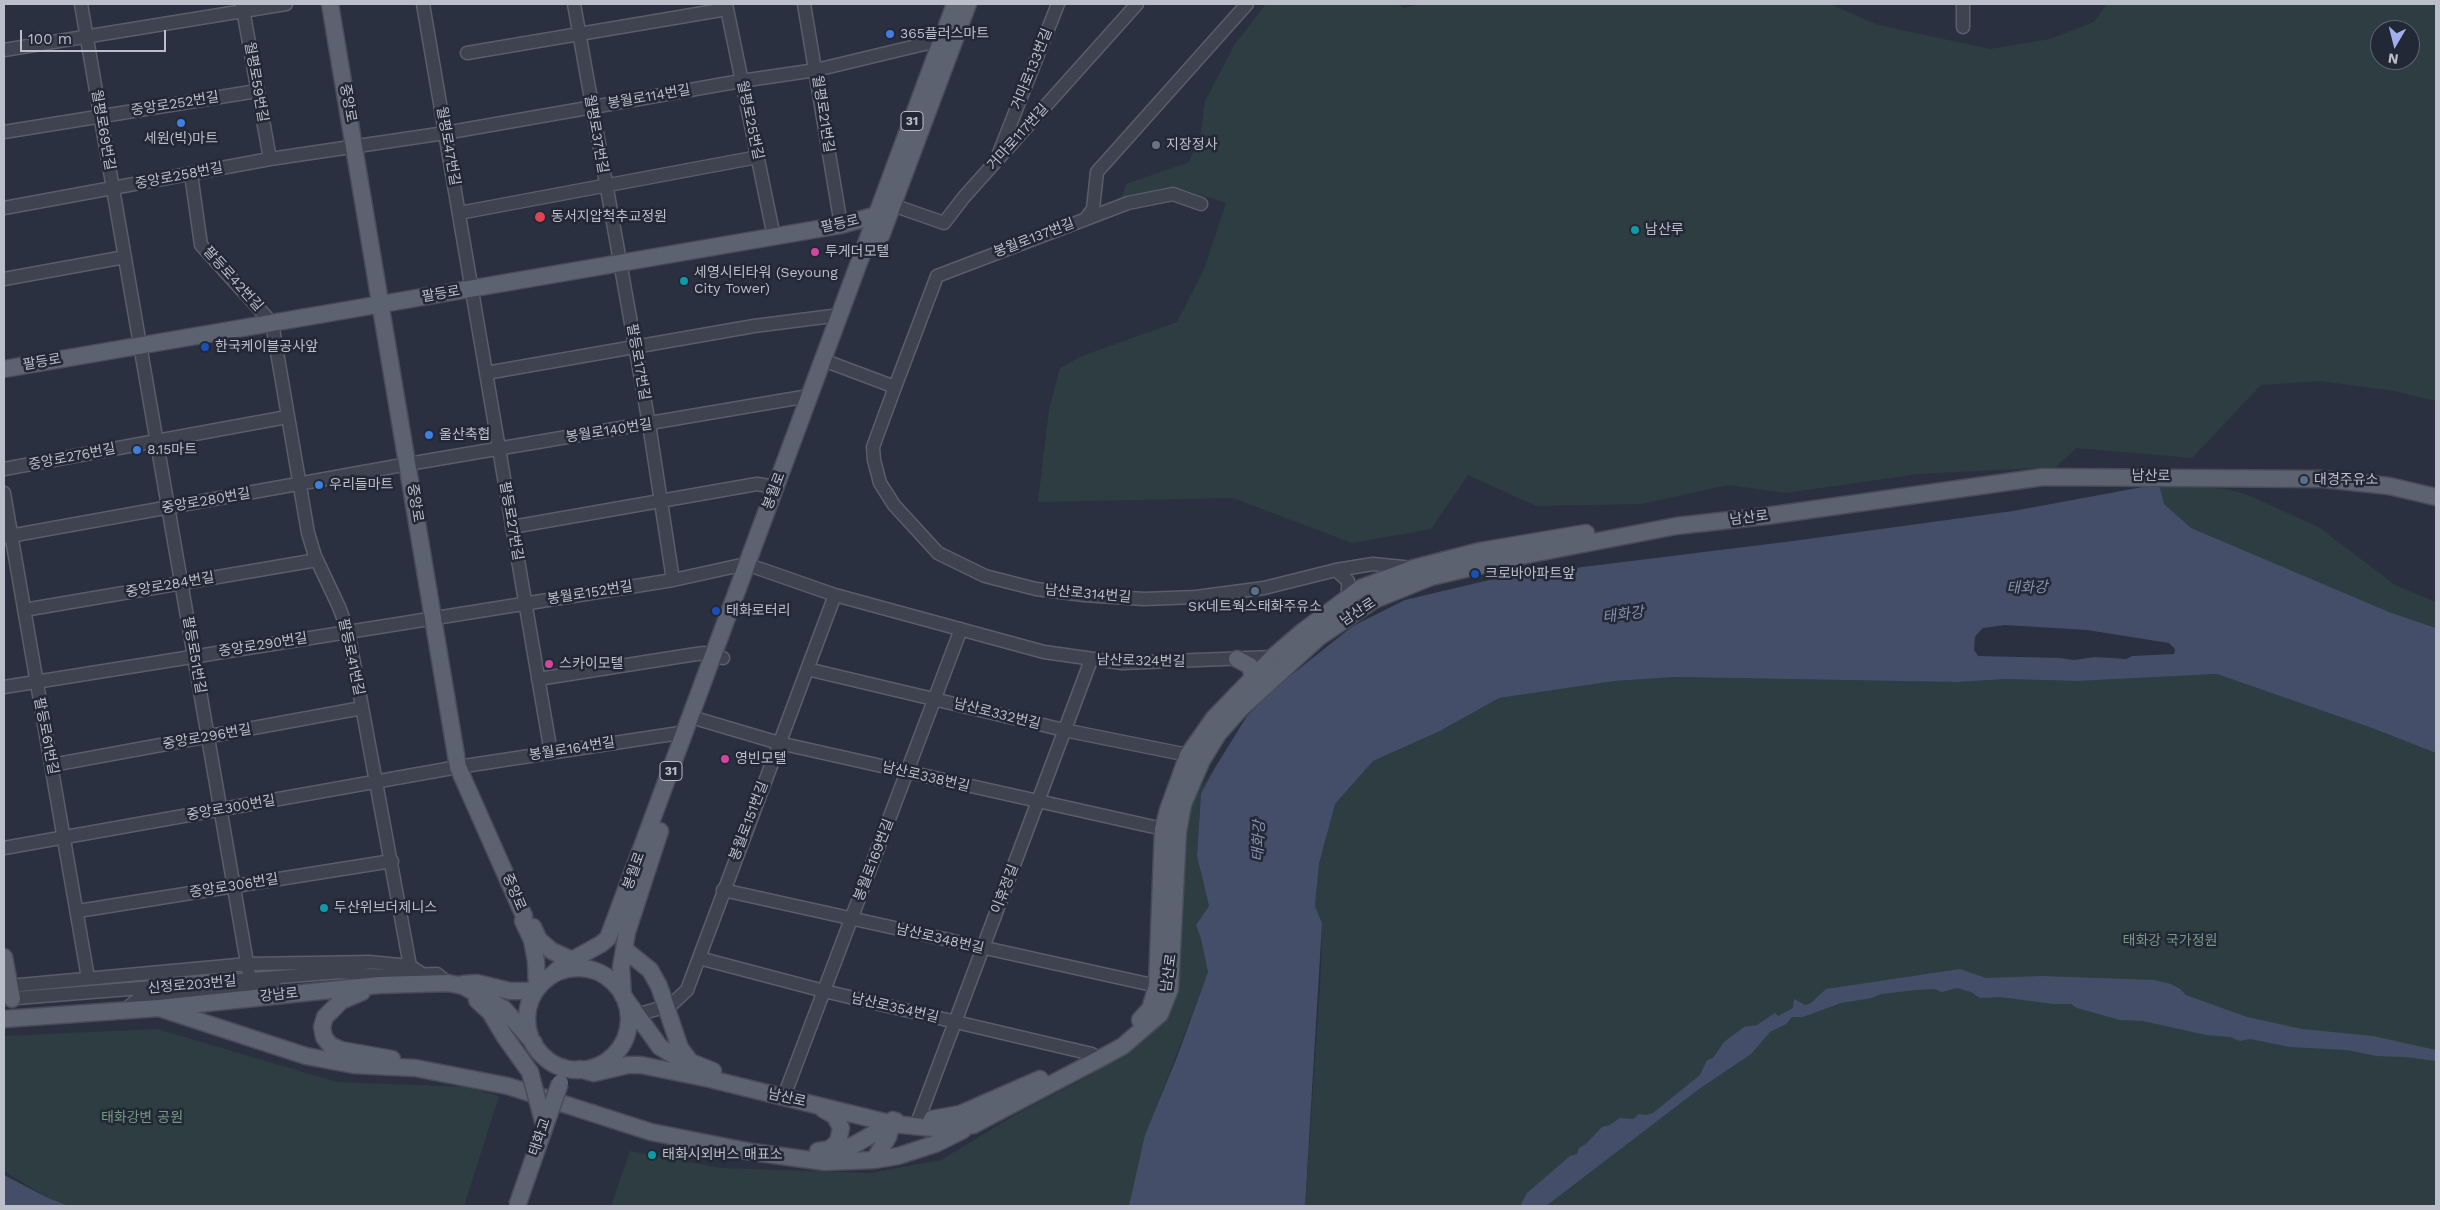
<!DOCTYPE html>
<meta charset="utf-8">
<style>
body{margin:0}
#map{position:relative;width:2440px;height:1210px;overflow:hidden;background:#2b3040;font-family:"Work Sans",sans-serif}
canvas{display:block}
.frame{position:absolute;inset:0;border:5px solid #bbbfca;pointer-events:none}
.north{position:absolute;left:2370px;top:20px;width:50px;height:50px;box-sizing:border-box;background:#232836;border:1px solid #606471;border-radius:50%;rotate:188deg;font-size:14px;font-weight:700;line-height:20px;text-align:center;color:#bbbfca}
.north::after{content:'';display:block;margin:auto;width:18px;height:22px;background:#9fb0ec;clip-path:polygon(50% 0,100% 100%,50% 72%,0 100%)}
.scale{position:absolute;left:20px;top:30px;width:146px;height:22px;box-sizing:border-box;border:2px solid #bbbfca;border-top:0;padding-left:6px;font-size:15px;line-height:18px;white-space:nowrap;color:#bbbfca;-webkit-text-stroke:4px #232836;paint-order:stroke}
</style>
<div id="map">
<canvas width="2440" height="1210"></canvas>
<div class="frame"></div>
<div class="north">N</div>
<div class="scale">100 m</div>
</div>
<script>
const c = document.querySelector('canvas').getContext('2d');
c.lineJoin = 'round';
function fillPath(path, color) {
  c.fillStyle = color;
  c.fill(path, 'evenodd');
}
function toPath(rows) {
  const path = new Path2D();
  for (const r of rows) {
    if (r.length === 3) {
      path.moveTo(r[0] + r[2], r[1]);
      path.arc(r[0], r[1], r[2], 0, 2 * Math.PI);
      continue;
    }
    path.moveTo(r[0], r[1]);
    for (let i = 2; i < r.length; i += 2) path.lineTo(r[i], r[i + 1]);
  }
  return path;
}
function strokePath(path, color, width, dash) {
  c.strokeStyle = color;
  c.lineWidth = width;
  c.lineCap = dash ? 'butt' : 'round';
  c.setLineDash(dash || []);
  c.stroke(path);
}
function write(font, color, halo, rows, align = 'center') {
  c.font = font + ' "Work Sans","Noto Sans KR",sans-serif';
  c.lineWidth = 5;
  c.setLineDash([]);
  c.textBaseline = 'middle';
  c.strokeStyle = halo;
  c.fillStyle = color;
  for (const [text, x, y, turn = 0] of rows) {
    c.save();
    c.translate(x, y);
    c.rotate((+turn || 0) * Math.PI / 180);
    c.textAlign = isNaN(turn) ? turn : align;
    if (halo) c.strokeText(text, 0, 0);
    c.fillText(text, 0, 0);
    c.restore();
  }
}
fillPath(toPath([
 [1266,4,1396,4,1404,8,1420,4,1830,4,1878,25,1990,49,2050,39,2094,22,2107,4,2436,4,2436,401,2394,391,2320,381,2261,385,2192,458,2076,448,2056,467,1918,474,1786,493,1728,485,1641,504,1536,506,1468,475,1431,529,1352,543,1233,498,1038,502,1049,410,1060,368,1082,356,1177,322,1204,269,1226,203,1179,188,1121,199,1126,184,1189,162,1201,133,1205,101,1235,44],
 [2380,30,2410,30,2410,60,2380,60],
 [2159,484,2227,489,2248,495,2320,528,2395,585,2436,602,2436,628,2389,612,2190,528,2164,504],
 [2217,674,2372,728,2436,753,2436,1206,1305,1206,1321,970,1322,923,1315,906,1319,864,1335,804,1373,761,1440,731,1499,698,1615,681,1674,677,1957,682,2006,679,2078,681],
 [1213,771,1201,794,1197,855,1209,906,1196,925,1201,939,1208,972,1151,1121,1129,1206,611,1206,630,1151,721,1168,870,1173,941,1160,1015,1115,1087,1077,1136,1043,1170,989,1190,802],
 [157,1029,337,1082,466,1087,499,1096,464,1206,69,1206,48,1198,4,1171,4,1036]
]), '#2e3d42');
fillPath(toPath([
 [2159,484,2164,504,2191,528,2389,612,2436,628,2436,753,2372,728,2217,674,2078,681,2006,679,1957,682,1674,677,1615,681,1499,698,1440,731,1373,761,1335,804,1319,864,1315,906,1322,923,1305,1206,1129,1206,1145,1135,1177,1057,1208,972,1201,939,1196,925,1209,906,1197,856,1201,794,1213,771,1247,716,1275,688,1353,626,1405,600,1502,577,1793,541,2013,511],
 [2005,625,2087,630,2169,643,2175,649,2174,654,2132,656,2126,659,2095,657,2074,660,2060,658,1978,656,1974,650,1975,637,1978,633,1983,628],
 [1960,969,1986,978,2042,976,2154,980,2171,984,2180,989,2186,995,2247,1017,2302,1029,2373,1036,2436,1050,2436,1061,2406,1057,2376,1056,2347,1050,2290,1047,2250,1039,2240,1041,2230,1037,2206,1035,2143,1021,2120,1020,2077,1008,2071,1004,2054,1004,2000,997,1980,998,1971,992,1957,988,1942,992,1934,989,1916,990,1881,994,1872,998,1841,1003,1803,1017,1792,1017,1786,1024,1770,1032,1751,1054,1699,1089,1546,1206,1520,1206,1527,1193,1570,1156,1577,1154,1579,1148,1586,1144,1602,1127,1610,1125,1620,1118,1633,1119,1639,1114,1646,1115,1653,1113,1700,1075,1707,1060,1713,1058,1724,1042,1744,1027,1757,1025,1775,1013,1778,1016,1793,1008,1794,999,1805,1005,1811,1003,1826,989],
 [4,1175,48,1198,69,1206,4,1206]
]), '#454e68');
const minor = toPath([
 [81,4,250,980],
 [242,4,270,159],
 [423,4,551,753],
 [574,4,649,424,673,580],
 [726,4,774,237],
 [804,4,841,225],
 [1963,27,1963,4],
 [4,50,286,4],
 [467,53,727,9],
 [4,132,257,91],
 [999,153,1058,4],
 [191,174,201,245,272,323,308,533,315,556,339,607,348,631,410,966],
 [884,202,944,223,964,197,1137,4],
 [4,208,270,159,445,133,741,81,816,70,941,40],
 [459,213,758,157],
 [1087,217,1093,209,1097,172,1247,4],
 [4,279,125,257],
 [823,360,895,387,937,276,1128,203,1173,194,1201,204],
 [486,373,754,326,840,315],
 [895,387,873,447,874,460,880,483,894,505,938,553,985,576,1036,589,1084,595,1144,599,1196,597,1264,588,1336,570,1373,564,1413,568],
 [4,469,287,417],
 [4,493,88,978],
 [512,527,757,484,775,487],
 [4,537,408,464,809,396],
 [1336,570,1348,581,1348,597],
 [24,610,317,560],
 [807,669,1064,730,1188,755],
 [538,679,690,655,704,653,723,658],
 [4,687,673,580,746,564,835,595,1044,652,1122,663,1273,657],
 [691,717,779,743,1163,829],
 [52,765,362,708],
 [4,848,458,767,686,732],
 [723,890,1157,986],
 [78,911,392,861],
 [699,958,824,991,1092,1054],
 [374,976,437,974,448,983],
 [9,986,248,964,369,962,410,966,422,974],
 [4,999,341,972,381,976],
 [126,1009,137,1000,275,986],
 [629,1017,671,1005,687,990,835,595],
 [786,1091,961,629],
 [919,1118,1091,660]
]);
const major = toPath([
 [330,4,458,767,524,916,523,921,532,940,536,961,537,989],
 [881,236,968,4],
 [4,369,841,225,877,215],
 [1237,659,1250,666,1253,678],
 [533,927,539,940,552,951,579,963],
 [624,949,650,970,659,986,680,1048,692,1064],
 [4,957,12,999],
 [578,1019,51],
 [554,973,563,965,601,944,608,938,955,4],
 [463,984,477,983,510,991,530,991,537,989],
 [362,992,341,1001,325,1017,322,1027,324,1037,330,1045,341,1050,392,1059],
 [623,996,621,967,627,932,660,831],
 [624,997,660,1047,673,1055,713,1071],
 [477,1000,490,1012,505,1037,530,1072],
 [159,1008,306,1056,354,1065,415,1068,508,1086,651,1132,752,1152,825,1162,874,1160,898,1156,935,1144,963,1130],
 [4,1019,159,1008,379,985,448,983,463,986,504,1009,534,1043],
 [1140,1020,1150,1009,1157,986,1163,829,1168,810,1188,755,1214,718,1273,657,1302,632,1361,588,1414,568,1480,551,1586,533],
 [580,1069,594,1073,628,1065,641,1065,710,1079,893,1124,943,1129,973,1125,1101,1058,1123,1046,1160,1014,1170,989,1178,832,1183,804,1202,760,1218,734,1241,708,1318,638,1374,600,1431,577,1526,555,1676,526,1766,516,2043,477,2323,479,2389,486,2436,497],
 [823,1109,835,1116,841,1128,838,1142,826,1152],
 [932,1119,960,1114,1040,1079],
 [818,1151,852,1146,896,1121],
 [874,1160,888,1137,893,1120]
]);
strokePath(minor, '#595e6a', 15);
strokePath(major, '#484c59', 19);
strokePath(minor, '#3f4350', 12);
strokePath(major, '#5d6270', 16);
const majorBridge = toPath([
 [530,1072,544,1125],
 [517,1206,560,1083]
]);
strokePath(majorBridge, '#484c59', 19, []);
strokePath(majorBridge, '#5d6270', 16);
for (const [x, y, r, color] of [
 [890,34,5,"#3f7fe0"],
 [181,123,5,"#3f7fe0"],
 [1156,145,5,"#6b7280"],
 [540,217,6,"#e0444e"],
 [1635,230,5,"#0f9aa8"],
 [815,252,5,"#d1479c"],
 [684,281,5,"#0f9aa8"],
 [205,347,5,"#1a4fb4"],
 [429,435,5,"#3f7fe0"],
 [137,450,5,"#3f7fe0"],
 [2304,480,5,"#5c6f8a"],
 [319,485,5,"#3f7fe0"],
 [1475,574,5,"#1a4fb4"],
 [1255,591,5,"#5c6f8a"],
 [716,611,5,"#1a4fb4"],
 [549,664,5,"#d1479c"],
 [725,759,5,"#d1479c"],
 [324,908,5,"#0f9aa8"],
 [652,1155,5,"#0f9aa8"]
]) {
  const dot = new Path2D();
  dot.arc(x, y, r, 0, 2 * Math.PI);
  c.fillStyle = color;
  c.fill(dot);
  strokePath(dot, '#232836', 2);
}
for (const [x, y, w] of [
 [912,121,22],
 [671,771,22]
]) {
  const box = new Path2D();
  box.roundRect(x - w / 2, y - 9.5, w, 19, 4);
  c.fillStyle = '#232836';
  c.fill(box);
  strokePath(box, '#bbbfca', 1);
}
write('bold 12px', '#bbbfca', null, [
 ["31",912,121],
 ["31",671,771]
]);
write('14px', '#bbbfca', '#232836', [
 ["365플러스마트",900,34],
 ["세원(빅)마트",181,139,"center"],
 ["지장정사",1166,145],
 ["동서지압척추교정원",551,217],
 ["남산루",1645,230],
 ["투게더모텔",825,252],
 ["세영시티타워 (Seyoung",694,273],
 ["City Tower)",694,289],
 ["한국케이블공사앞",215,347],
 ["울산축협",439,435],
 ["8.15마트",147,450],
 ["대경주유소",2314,480],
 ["우리들마트",329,485],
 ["크로바아파트앞",1485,574],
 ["SK네트웍스태화주유소",1255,607,"center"],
 ["태화로터리",726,611],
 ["스카이모텔",559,664],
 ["영빈모텔",735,759],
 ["두산위브더제니스",334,908],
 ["태화시외버스 매표소",662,1155]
], 'left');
write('14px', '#bbbfca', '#232836', [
 ["거마로133번길",1032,69,-68],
 ["월평로59번길",256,82,80],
 ["봉월로114번길",649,97,-10],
 ["중앙로",348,103,80],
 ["중앙로252번길",175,104,-9],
 ["월평로21번길",823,114,81],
 ["월평로25번길",750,120,78],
 ["월평로69번길",103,130,80],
 ["월평로37번길",596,134,80],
 ["거마로117번길",1018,137,-48],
 ["월평로47번길",448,146,80],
 ["중앙로258번길",179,176,-11],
 ["팔등로",840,224,-13],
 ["봉월로137번길",1034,238,-21],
 ["팔등로42번길",233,279,48],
 ["팔등로",441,294,-10],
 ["팔등로",42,362,-10],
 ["팔등로17번길",638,362,80],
 ["봉월로140번길",609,431,-9],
 ["중앙로276번길",72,457,-11],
 ["남산로",2151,476,1],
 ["봉월로",774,491,-69],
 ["중앙로280번길",206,501,-10],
 ["중앙로",415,503,81],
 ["남산로",1749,518,-7],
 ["팔등로27번길",511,521,80],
 ["중앙로284번길",170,585,-10],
 ["봉월로152번길",590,593,-9],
 ["남산로314번길",1088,594,5],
 ["남산로",1358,612,-33],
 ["중앙로290번길",263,645,-9],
 ["팔등로51번길",194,655,80],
 ["팔등로41번길",351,657,78],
 ["남산로324번길",1141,661,1],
 ["남산로332번길",997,714,14],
 ["팔등로61번길",46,736,79],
 ["중앙로296번길",207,737,-10],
 ["봉월로164번길",572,749,-9],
 ["남산로338번길",926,777,13],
 ["중앙로300번길",231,808,-10],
 ["봉월로151번길",749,821,-69],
 ["봉월로169번길",874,860,-69],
 ["봉월로",634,871,-70],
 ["중앙로306번길",234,886,-9],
 ["이휴정길",1005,889,-69],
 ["중앙로",514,892,67],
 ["남산로348번길",940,939,13],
 ["남산로",1169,973,-82],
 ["신정로203번길",192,985,-5],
 ["강남로",279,995,-6],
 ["남산로354번길",895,1008,13],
 ["남산로",787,1098,13],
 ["태화교",540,1137,-71]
]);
write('14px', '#769883', '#232836', [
 ["태화강 국가정원",2170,941],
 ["태화강변 공원",142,1118]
]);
write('italic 15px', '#8791ad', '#232836', [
 ["태화강",2027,588,-2],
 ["태화강",1623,615,-8],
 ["태화강",1259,841,-88]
]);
</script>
